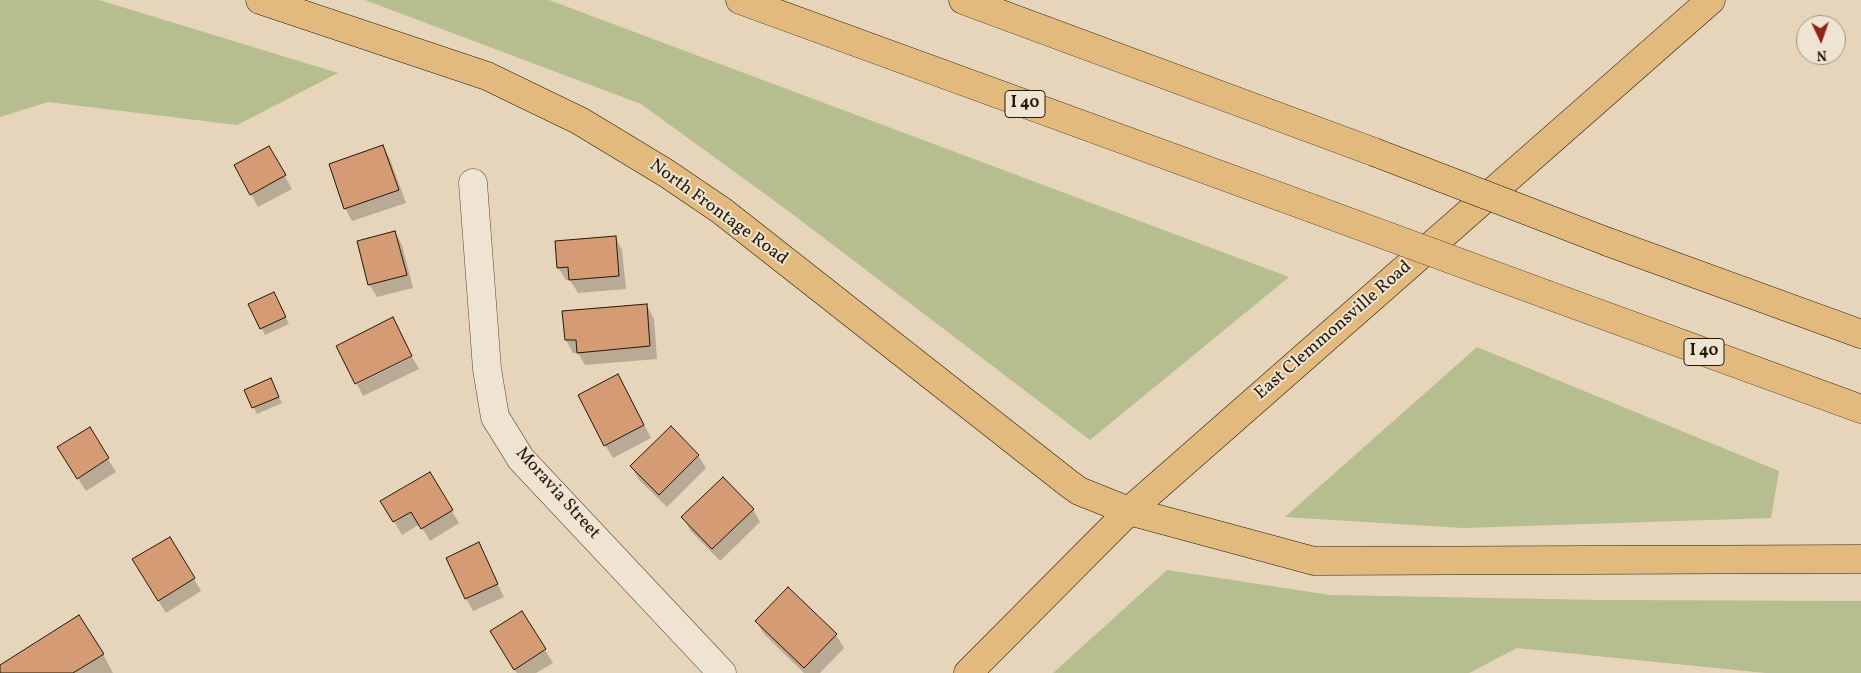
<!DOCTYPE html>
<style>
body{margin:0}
#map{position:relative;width:1861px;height:673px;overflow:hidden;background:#e6d5ba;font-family:Vollkorn,serif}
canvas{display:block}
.north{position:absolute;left:1796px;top:15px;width:50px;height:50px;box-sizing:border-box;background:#efe4d2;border:1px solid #9e9281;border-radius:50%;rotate:177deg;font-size:14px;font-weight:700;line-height:20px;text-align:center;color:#241808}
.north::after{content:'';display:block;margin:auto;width:18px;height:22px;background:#8f2418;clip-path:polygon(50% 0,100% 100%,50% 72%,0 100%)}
</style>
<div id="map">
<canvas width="1861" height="673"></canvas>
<div class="north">N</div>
</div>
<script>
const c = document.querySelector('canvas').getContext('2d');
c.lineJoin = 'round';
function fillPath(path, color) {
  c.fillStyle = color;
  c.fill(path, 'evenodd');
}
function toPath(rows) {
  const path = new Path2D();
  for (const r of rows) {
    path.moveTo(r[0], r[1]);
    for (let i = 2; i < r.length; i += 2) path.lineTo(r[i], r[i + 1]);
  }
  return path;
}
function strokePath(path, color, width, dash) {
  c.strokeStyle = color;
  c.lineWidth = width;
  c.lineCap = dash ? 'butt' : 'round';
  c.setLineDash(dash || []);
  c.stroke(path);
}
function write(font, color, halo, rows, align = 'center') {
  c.font = font + ' Vollkorn,serif';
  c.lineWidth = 4;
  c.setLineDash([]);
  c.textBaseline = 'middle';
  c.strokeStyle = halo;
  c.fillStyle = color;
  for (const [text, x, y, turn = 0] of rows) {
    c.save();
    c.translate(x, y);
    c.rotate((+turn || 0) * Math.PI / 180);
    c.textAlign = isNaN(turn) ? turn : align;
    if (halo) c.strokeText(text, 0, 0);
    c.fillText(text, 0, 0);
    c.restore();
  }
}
fillPath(toPath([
 [0,0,99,0,338,73,237,125,48,102,0,117],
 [365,0,549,0,1289,277,1090,440,787,210,641,104],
 [1477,347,1779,471,1771,518,1463,528,1285,517],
 [1167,570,1330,595,1601,600,1861,601,1861,673,1766,673,1517,648,1469,673,1053,673]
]), '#b6bd8f');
fillPath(toPath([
 [383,146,390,159,406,203,352,221,345,208],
 [269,148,292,189,258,207,251,194],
 [395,232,402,245,413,288,377,297,369,284],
 [615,237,622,250,626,289,578,293,570,280,566,280,558,267],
 [277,300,289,324,265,335,250,305],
 [647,306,654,319,657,359,585,365,578,353,573,353,566,340],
 [412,357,419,369,363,396,357,384],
 [274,386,282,403,257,414,245,391],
 [625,388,651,438,613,458,605,445],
 [89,429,116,472,86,491,66,460],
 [698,455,706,468,667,507,639,480,632,467],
 [429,473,459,523,430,541,420,524,402,535,382,501],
 [753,509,760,522,720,561,690,530,683,517],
 [478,544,504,597,473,611,466,598],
 [141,573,194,579,201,591,166,613],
 [788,589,836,635,844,648,820,673,804,673,764,634,756,621],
 [522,613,553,663,536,673,517,673,499,645],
 [103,654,113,673,0,673,0,666]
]), '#0003');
const building = toPath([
 [383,145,399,190,344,209,329,164,383,145],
 [269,146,286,175,250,195,234,165,269,146],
 [395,231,407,275,368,285,357,241,395,231],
 [616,236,619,276,569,280,568,267,557,268,555,241,616,236],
 [274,292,286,317,260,329,248,304,274,292],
 [647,304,650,346,577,353,576,340,565,340,562,311,647,304],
 [393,317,412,356,355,384,336,346,393,317],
 [618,374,644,425,604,446,578,395,618,374],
 [271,378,279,397,252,408,244,390,271,378],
 [671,426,699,455,659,495,630,466,671,426],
 [90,427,109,458,77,479,57,447,90,427],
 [430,472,453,510,421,529,411,512,393,522,380,501,430,472],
 [723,477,754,509,712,549,681,517,723,477],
 [170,537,195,578,158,601,132,559,170,537],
 [479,542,498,584,465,599,446,558,479,542],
 [788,587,837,634,804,668,755,621,788,587],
 [522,611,546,649,514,670,490,631,522,611],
 [79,615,104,654,73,673,0,673,0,665,79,615]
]);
fillPath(building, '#d49b74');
strokePath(building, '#241808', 1);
const minor = toPath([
 [473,183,487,369,495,417,521,459,722,673]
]);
const major = toPath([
 [260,0,487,76,580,121,666,173,722,211,1068,483,1079,491,1129,511],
 [968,673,1129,511,1711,0]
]);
const highway = toPath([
 [740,0,1311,208],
 [963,0,1374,152],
 [1608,242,1861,334],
 [1548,295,1861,409],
 [1129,511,1314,561,1861,559]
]);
strokePath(minor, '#544734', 29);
strokePath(major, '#241808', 29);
strokePath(highway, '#241808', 29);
strokePath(minor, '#efe4d2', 28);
strokePath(major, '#e3ba7d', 28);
strokePath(highway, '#e3ba7d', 28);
const highwayBridge = toPath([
 [1374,152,1608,242],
 [1311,208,1548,295]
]);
strokePath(highwayBridge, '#241808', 29, []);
strokePath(highwayBridge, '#e3ba7d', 28);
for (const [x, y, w] of [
 [1025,104,40],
 [1704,352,40]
]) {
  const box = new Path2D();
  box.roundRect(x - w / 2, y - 13.5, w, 27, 4);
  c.fillStyle = '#efe4d2';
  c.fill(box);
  strokePath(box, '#241808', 1);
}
write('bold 16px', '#241808', null, [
 ["I 40",1025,104],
 ["I 40",1704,352]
]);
write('18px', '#241808', '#efe4d2', [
 ["North Frontage Road",718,213,36],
 ["East Clemmonsville Road",1334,331,-41],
 ["Moravia Street",557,494,48]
]);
</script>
